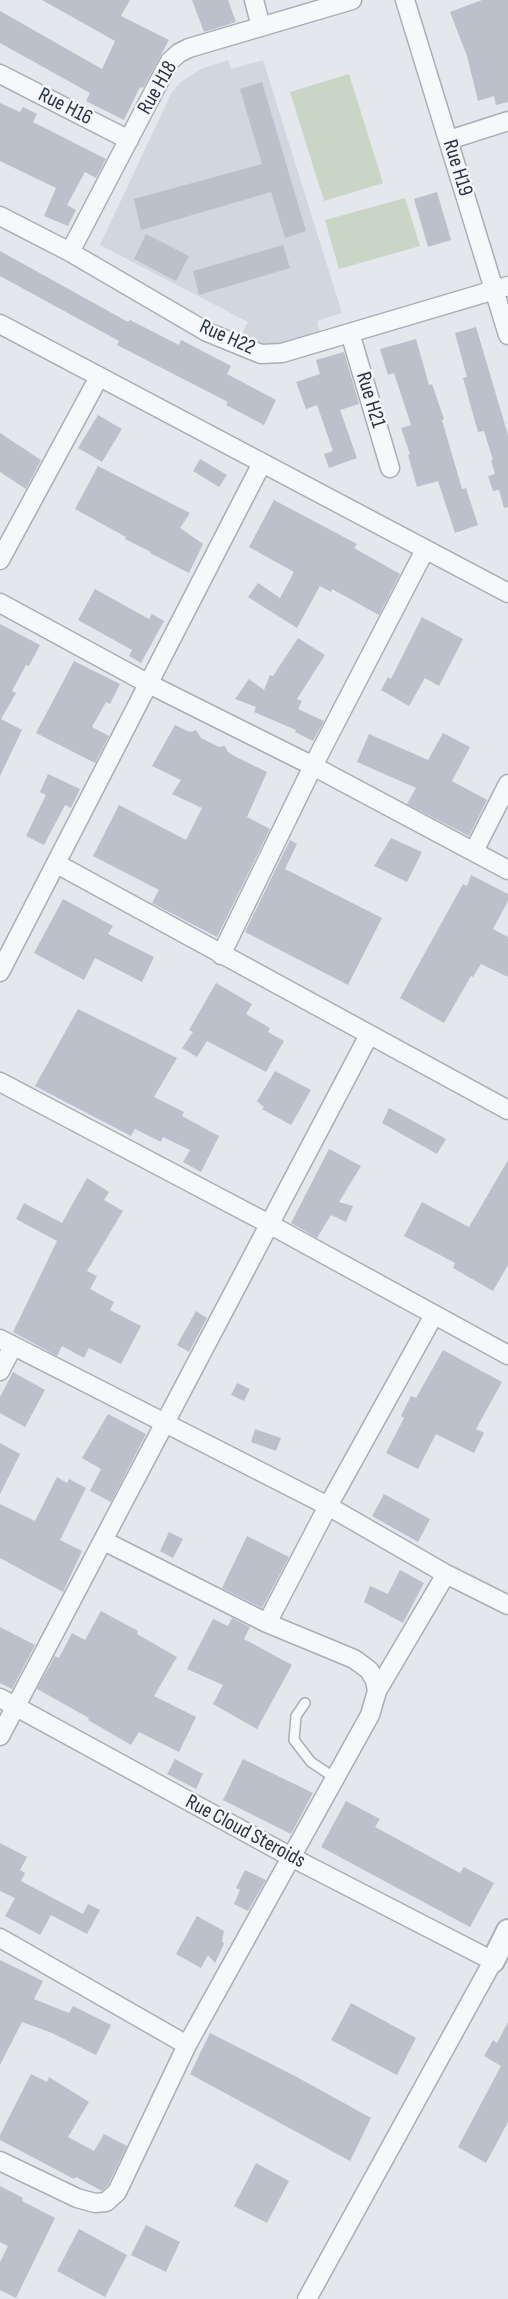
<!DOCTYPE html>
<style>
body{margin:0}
canvas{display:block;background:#e4e7ec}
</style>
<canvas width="508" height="2299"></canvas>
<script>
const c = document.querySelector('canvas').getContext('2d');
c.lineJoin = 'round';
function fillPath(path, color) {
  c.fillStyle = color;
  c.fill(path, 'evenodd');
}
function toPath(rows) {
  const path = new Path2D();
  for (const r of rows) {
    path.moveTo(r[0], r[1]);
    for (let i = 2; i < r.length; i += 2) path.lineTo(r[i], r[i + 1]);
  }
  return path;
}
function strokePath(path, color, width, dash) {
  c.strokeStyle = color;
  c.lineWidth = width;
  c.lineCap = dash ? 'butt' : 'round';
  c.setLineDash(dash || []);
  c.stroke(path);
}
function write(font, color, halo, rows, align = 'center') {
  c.font = font + ' "Sofia Sans Condensed",sans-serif';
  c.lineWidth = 5;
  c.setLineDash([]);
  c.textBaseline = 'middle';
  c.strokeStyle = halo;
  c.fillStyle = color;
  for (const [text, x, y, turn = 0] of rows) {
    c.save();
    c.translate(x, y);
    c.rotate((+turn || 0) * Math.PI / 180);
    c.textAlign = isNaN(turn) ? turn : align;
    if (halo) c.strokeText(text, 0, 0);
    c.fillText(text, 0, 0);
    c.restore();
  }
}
fillPath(toPath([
 [228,60,231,69,263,60,342,313,317,321,320,333,273,345,257,344,241,336,248,322,100,245,172,92,181,82,201,69]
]), '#d2d6de');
fillPath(toPath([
 [349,74,383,183,324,201,290,92],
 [405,198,420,246,339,269,325,220]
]), '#c9d6c5');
fillPath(toPath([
 [42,0,130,0,121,16,169,40,143,88,140,87,124,120,86,101,90,93,0,43,0,11,102,69,115,41],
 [192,0,228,0,236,22,204,32],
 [482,0,508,0,508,102,496,105,494,96,478,101,467,56,450,12],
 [262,82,306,231,285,238,271,192,141,230,134,199,262,164,240,89],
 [0,103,20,112,23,107,37,114,33,122,106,159,96,178,85,172,67,205,76,210,68,226,44,216,56,188,0,161],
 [437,192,451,240,428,247,414,199],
 [146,234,189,256,176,281,134,259],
 [283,245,290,268,199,295,193,271],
 [0,251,128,322,130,320,179,345,181,340,231,366,227,374,276,400,264,425,226,405,228,402,117,345,119,341,0,276],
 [476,327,508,435,508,507,504,508,499,490,493,491,488,476,495,474,491,460,493,460,484,431,478,432,463,378,467,377,455,333],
 [416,339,429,385,432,384,444,419,442,420,462,489,466,488,478,525,455,533,438,481,417,487,408,455,410,454,401,428,411,425,394,373,388,375,380,349],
 [344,352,359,404,340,410,357,458,329,468,324,454,333,451,317,405,306,409,296,382,320,374,316,360],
 [98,415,122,429,102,462,78,448],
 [0,433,41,460,26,489,0,472],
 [200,459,227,475,219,487,193,471],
 [98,466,190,513,180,528,203,544,189,573,150,553,151,552,125,539,126,537,75,509],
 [274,500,357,544,354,548,400,574,379,615,332,589,331,592,320,586,297,628,248,597,258,583,280,598,294,572,249,547],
 [95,589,149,619,152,614,164,621,141,663,129,656,132,650,78,620],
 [422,617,463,639,439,686,425,678,409,706,381,690,388,677,391,679],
 [0,624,40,645,29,666,26,665,12,691,16,693,1,719,22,730,0,776],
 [298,638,325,655,297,699,302,701,298,709,324,721,313,741,295,732,296,730,254,712,256,707,235,699,249,679,264,690,270,675,273,676],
 [74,661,120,684,110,704,106,702,92,727,109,736,95,763,36,733],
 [175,725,190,732,196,730,201,738,219,747,225,746,228,752,236,757,267,772,247,817,270,829,217,937,152,903,159,890,93,856,119,805,186,840,202,808,172,794,181,780,152,766],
 [443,733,470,747,452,781,487,800,469,836,407,804,416,788,357,762,369,734,428,760],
 [48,774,80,789,71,808,65,805,44,845,26,836,46,795,40,792],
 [391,838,422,852,407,882,374,866],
 [290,840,297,844,285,869,382,918,348,985,245,932],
 [471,875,508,894,508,901,493,929,508,937,508,977,481,964,473,977,471,976,444,1023,400,998,463,884,467,886],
 [63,899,113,926,108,934,154,957,142,982,95,958,84,980,34,953],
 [216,983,252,1004,246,1014,270,1028,268,1032,284,1041,266,1072,207,1041,197,1057,182,1048,193,1032,189,1030],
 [78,1009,177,1058,154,1097,184,1112,182,1116,219,1136,201,1172,183,1162,190,1150,163,1137,161,1142,135,1129,131,1136,35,1086],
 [275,1071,311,1090,291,1125,262,1109,264,1107,257,1101],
 [389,1108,446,1139,437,1154,382,1123],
 [329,1149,361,1166,339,1202,353,1206,346,1222,331,1215,317,1238,291,1223],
 [508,1160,508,1265,493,1291,453,1268,455,1263,404,1236,422,1202,469,1227],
 [87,1178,109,1192,104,1200,123,1211,87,1271,97,1276,90,1289,114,1302,110,1310,141,1326,121,1364,89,1348,84,1358,62,1346,57,1356,13,1332,57,1241,16,1219,24,1203,62,1223],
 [196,1311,207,1318,189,1352,177,1345],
 [443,1350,502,1382,476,1429,484,1433,474,1453,436,1434,418,1469,386,1453,404,1418,401,1416,411,1396,416,1398],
 [13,1372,45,1390,25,1427,0,1413,0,1397],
 [237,1383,250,1389,244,1401,231,1395],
 [108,1414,146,1434,111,1502,90,1491,101,1469,82,1458],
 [255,1429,281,1438,276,1451,251,1442],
 [0,1443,20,1454,0,1494],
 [57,1477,67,1483,69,1479,86,1488,60,1540,82,1551,63,1592,0,1558,0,1504,35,1521],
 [384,1494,430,1519,418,1542,372,1516],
 [169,1532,183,1539,173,1558,160,1551],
 [247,1536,289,1557,262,1608,222,1588],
 [400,1570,424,1583,403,1623,364,1602,370,1586,388,1594],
 [101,1611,138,1631,137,1634,177,1657,154,1696,196,1717,179,1752,139,1732,131,1745,88,1720,89,1718,37,1689,55,1656,59,1658,72,1633,85,1640],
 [232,1618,250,1627,244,1639,292,1665,257,1729,213,1704,223,1685,187,1669,213,1619,228,1626],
 [0,1627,35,1645,12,1689,0,1683],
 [175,1759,203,1774,196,1789,167,1774],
 [243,1759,313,1793,291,1834,223,1800],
 [346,1801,380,1819,375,1827,460,1873,464,1867,494,1883,470,1927,321,1847],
 [0,1843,27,1857,20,1870,25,1873,21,1881,83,1914,88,1904,100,1910,87,1934,51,1915,40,1935,5,1916,15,1898,0,1891],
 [245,1870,266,1880,248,1911,234,1904,240,1890,236,1888],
 [197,1916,224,1931,222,1941,224,1944,215,1963,208,1955,201,1968,176,1954],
 [0,1960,43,1981,34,1999,69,2013,73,2006,111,2025,96,2055,52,2033,22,2022,0,2065],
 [351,2003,416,2038,397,2075,331,2040],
 [508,2022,508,2122,486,2163,458,2147,501,2066,484,2056,493,2040,497,2043],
 [210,2033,295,2076,371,2118,350,2161,190,2074],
 [31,2074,47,2082,49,2077,89,2102,68,2137,94,2151,104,2134,127,2146,108,2185,102,2191,76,2177,74,2179,0,2140,0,2135],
 [256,2163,289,2181,267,2223,234,2206],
 [0,2186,23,2198,22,2201,55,2218,16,2298,0,2290,0,2262,8,2246,0,2242],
 [146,2225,180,2242,166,2272,131,2255],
 [79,2229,127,2255,105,2297,57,2271]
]), '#bbc0ca');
const service = toPath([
 [305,1703,296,1716,294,1740,311,1762,335,1778]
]);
const minor = toPath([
 [254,0,261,27],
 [405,0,508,335],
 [0,74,129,140],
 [449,140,508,121],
 [0,216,70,252,207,332,261,354,282,353,508,286],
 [70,252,165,70,170,61,179,53,189,48,352,0],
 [0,324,508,593],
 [350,333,390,468],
 [0,560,99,377],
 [0,603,147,683,313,766,508,870],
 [474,851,508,784],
 [57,864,508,1110],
 [221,955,313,766,425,550],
 [0,972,262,463],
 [0,1082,269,1224,508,1355],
 [0,1339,328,1506,446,1574,508,1605],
 [0,1371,13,1346],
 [267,1623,328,1506,434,1315],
 [377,1691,446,1574],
 [0,1698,291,1857,493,1961,307,2299],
 [0,1736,369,1035],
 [0,1938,187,2045],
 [0,2161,77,2198,95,2203,106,2202,117,2192,187,2045,370,1715,377,1691,375,1680,369,1670,354,1659,267,1623,104,1541]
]);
const tertiary = toPath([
 [493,1961,508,1931]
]);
strokePath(service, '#a9aeb7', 12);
strokePath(minor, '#a9aeb7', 21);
strokePath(tertiary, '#a9aeb7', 26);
strokePath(service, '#f7f8fa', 9);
strokePath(minor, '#f7f8fa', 18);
strokePath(tertiary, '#f7f8fa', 22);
write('21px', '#2b3445', '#f4f6f9', [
 ["Rue H18",158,88,-60],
 ["Rue H16",65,107,27],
 ["Rue H19",457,168,73],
 ["Rue H22",227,338,24],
 ["Rue H21",370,400,73],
 ["Rue Cloud Steroids",245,1832,28]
]);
</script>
